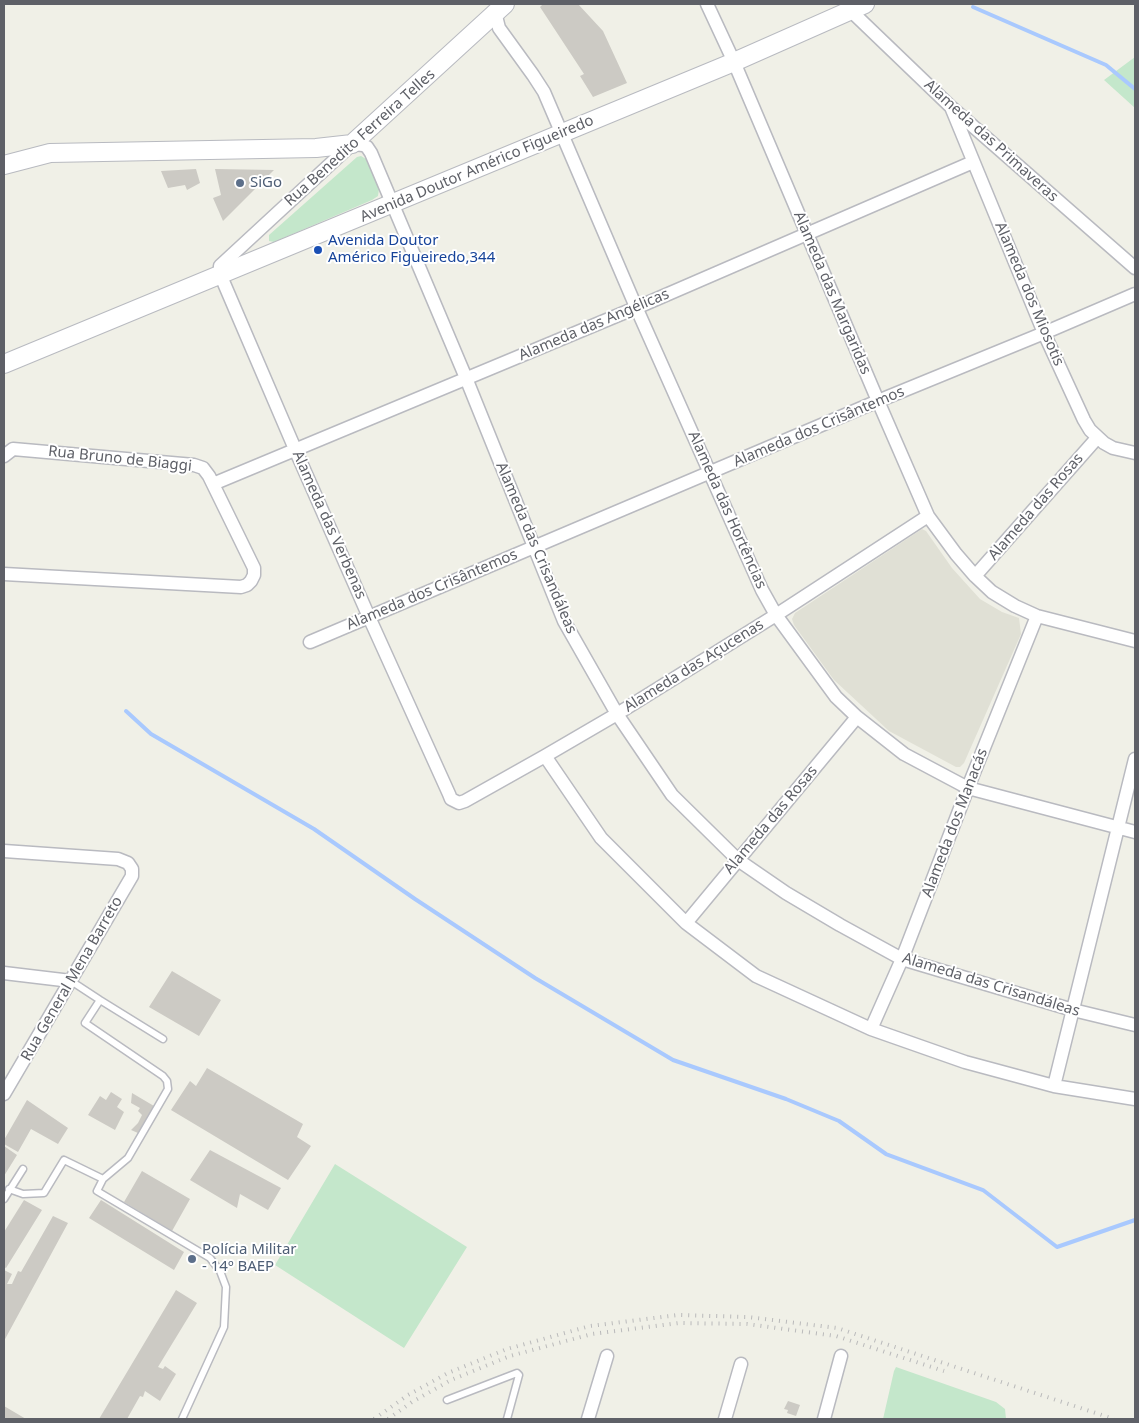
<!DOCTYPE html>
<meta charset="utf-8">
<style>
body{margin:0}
#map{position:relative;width:1139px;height:1423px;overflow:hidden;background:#f0f0e7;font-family:"Noto Sans",sans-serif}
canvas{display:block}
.frame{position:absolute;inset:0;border:5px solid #5e6067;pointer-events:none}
</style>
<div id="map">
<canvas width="1139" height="1423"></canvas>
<div class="frame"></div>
</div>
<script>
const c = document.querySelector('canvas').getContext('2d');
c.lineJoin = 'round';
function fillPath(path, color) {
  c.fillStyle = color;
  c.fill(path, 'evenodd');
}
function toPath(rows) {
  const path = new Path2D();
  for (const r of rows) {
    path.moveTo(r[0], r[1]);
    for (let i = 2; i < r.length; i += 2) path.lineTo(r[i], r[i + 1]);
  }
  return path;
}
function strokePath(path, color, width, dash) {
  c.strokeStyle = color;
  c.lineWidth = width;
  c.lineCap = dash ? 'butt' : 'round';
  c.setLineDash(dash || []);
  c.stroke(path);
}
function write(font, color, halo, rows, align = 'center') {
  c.font = font + ' "Noto Sans",sans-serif';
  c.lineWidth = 4;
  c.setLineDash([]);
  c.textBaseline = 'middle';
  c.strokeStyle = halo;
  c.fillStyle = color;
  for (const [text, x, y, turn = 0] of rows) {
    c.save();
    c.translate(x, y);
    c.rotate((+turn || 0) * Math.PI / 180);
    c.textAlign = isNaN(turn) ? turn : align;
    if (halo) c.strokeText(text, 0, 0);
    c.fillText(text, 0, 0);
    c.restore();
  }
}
fillPath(toPath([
 [922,529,926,531,952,568,980,599,1002,612,1019,618,1021,634,964,763,960,767,956,767,889,731,834,680,794,625,792,619,795,613]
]), '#e0e0d5');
fillPath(toPath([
 [1135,57,1135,108,1104,80],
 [361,156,366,159,379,189,378,196,372,200,274,242,269,241,269,235,357,157],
 [335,1164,467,1247,404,1348,275,1265],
 [896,1367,996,1402,1005,1409,1006,1419,883,1419,894,1371]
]), '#c4e7cb');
strokePath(toPath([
 [973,7,1106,65,1135,89],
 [126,711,151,734,314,829,415,899,535,978,673,1060,786,1099,839,1121,886,1154,983,1190,1057,1247,1135,1220]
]), '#a9c9fe', 4);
fillPath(toPath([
 [543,4,578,4,603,31,627,83,593,97,580,76,584,74,540,7],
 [196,169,200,183,187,190,185,185,168,188,161,171],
 [215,169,274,170,223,221,213,198,221,195],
 [172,971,221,1000,199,1036,149,1007],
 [207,1068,303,1124,297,1137,311,1146,288,1180,171,1110,190,1081,196,1086],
 [111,1092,122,1099,117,1107,124,1112,115,1130,88,1115,100,1096,106,1100],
 [132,1093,154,1106,138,1133,131,1130,138,1123,142,1115,138,1111,140,1108,131,1103],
 [27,1100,68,1128,58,1144,31,1129,18,1152,4,1144,4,1140],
 [4,1146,17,1155,4,1176],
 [210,1150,281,1188,268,1210,240,1194,237,1208,190,1180],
 [142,1171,190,1199,172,1231,124,1202],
 [24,1200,42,1210,6,1268,4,1267,4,1232],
 [101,1200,184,1252,174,1270,89,1218],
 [53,1216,68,1223,4,1341,4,1270,12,1274,7,1284,12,1284,18,1271,21,1272],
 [176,1290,197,1303,158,1367,163,1369,165,1366,176,1374,160,1401,145,1391,143,1397,140,1396,127,1419,99,1419],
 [788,1401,800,1405,796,1416,787,1413,788,1410,784,1409],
 [4,1406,26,1419,4,1419]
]), '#cccac4');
const service = toPath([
 [71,981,100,1000,163,1039],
 [103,1179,97,1191,210,1258,220,1271,226,1287,224,1327,182,1419],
 [9,1189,23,1194,44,1193,64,1160,103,1179,128,1158,168,1089,167,1081,163,1076,85,1023,100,1000],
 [4,1199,23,1169],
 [447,1400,517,1373,519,1375,507,1419]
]);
const minor = toPath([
 [707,4,734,62,878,401,928,516,956,554,975,576,992,592,1015,606,1037,616,1135,641],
 [850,10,951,107,1135,268],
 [497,11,496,16,499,28,533,75,544,92,636,307,762,590,776,615,836,697,857,717,904,754,968,788,1135,832],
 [951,107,1044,333,1084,420,1090,430,1104,443,1113,448,1135,453],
 [4,456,13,449,194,465,203,468,209,476,254,568,254,575,251,581,247,585,241,587,4,574],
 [213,484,645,304,973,162],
 [928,516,776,615,617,714,545,756,465,801,459,803,451,799,449,794,369,617,295,449,220,274,220,266,352,144,363,145,367,147,371,153,466,378,564,621,617,714,672,795,738,860,786,893,840,925,902,959,1073,1010,1135,1025],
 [975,576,1097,438],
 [310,642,878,401,1044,333,1135,294],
 [545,756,601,838,686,923,756,976,871,1029,965,1062,1054,1086,1135,1099],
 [4,851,118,859,128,863,132,869,132,876,4,1094],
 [686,923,857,717],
 [4,973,71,981],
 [871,1029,902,959,971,780,1037,616],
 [1054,1086,1135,759],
 [588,1419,607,1356],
 [725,1419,741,1364],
 [824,1419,841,1356]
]);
const secondary = toPath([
 [4,165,50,153,316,148,352,144,505,4],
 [4,364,734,62,865,4]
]);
strokePath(service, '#b9bac0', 9);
strokePath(minor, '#b9bac0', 15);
strokePath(secondary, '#b8bac0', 20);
strokePath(service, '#fff', 6);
strokePath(minor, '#fff', 12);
strokePath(secondary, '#fff', 18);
strokePath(toPath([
 [374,1419,408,1395,448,1373,507,1349,590,1326,678,1315,748,1317,837,1328,1114,1419],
 [388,1419,412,1402,451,1380,510,1356,592,1334,679,1323,747,1324,836,1336,944,1371]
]), '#b9b9ba', 4, [1, 6]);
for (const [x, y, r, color] of [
 [240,183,5,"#5c6f8a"],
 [318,250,5,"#1a4fb4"],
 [192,1259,5,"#5c6f8a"]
]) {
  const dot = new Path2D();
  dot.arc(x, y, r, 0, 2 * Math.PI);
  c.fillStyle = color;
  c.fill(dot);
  strokePath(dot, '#fff', 2);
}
write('15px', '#5e6067', '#fff', [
 ["Rua Benedito Ferreira Telles",360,138,-42],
 ["Alameda das Primaveras",991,141,42],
 ["Avenida Doutor Américo Figueiredo",477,169,-23],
 ["Alameda das Margaridas",832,293,67],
 ["Alameda dos Miosotis",1029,294,67],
 ["Alameda das Angélicas",594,325,-23],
 ["Alameda dos Crisântemos",819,427,-23],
 ["Rua Bruno de Biaggi",120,459,6],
 ["Alameda das Rosas",1036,507,-49],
 ["Alameda das Hortências",727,510,66],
 ["Alameda das Verbenas",329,525,66],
 ["Alameda das Crisandáleas",536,548,67],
 ["Alameda dos Crisântemos",432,590,-23],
 ["Alameda das Açucenas",694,666,-32],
 ["Alameda das Rosas",771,820,-50],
 ["Alameda dos Manacás",955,823,-69],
 ["Rua General Mena Barreto",72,979,-60],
 ["Alameda das Crisandáleas",991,985,17]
]);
write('15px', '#4e5e75', '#fff', [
 ["SiGo",250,183],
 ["Polícia Militar",202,1250],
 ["- 14º BAEP",202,1267]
], 'left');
write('15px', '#164399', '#fff', [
 ["Avenida Doutor",328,241],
 ["Américo Figueiredo,344",328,258]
], 'left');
</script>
